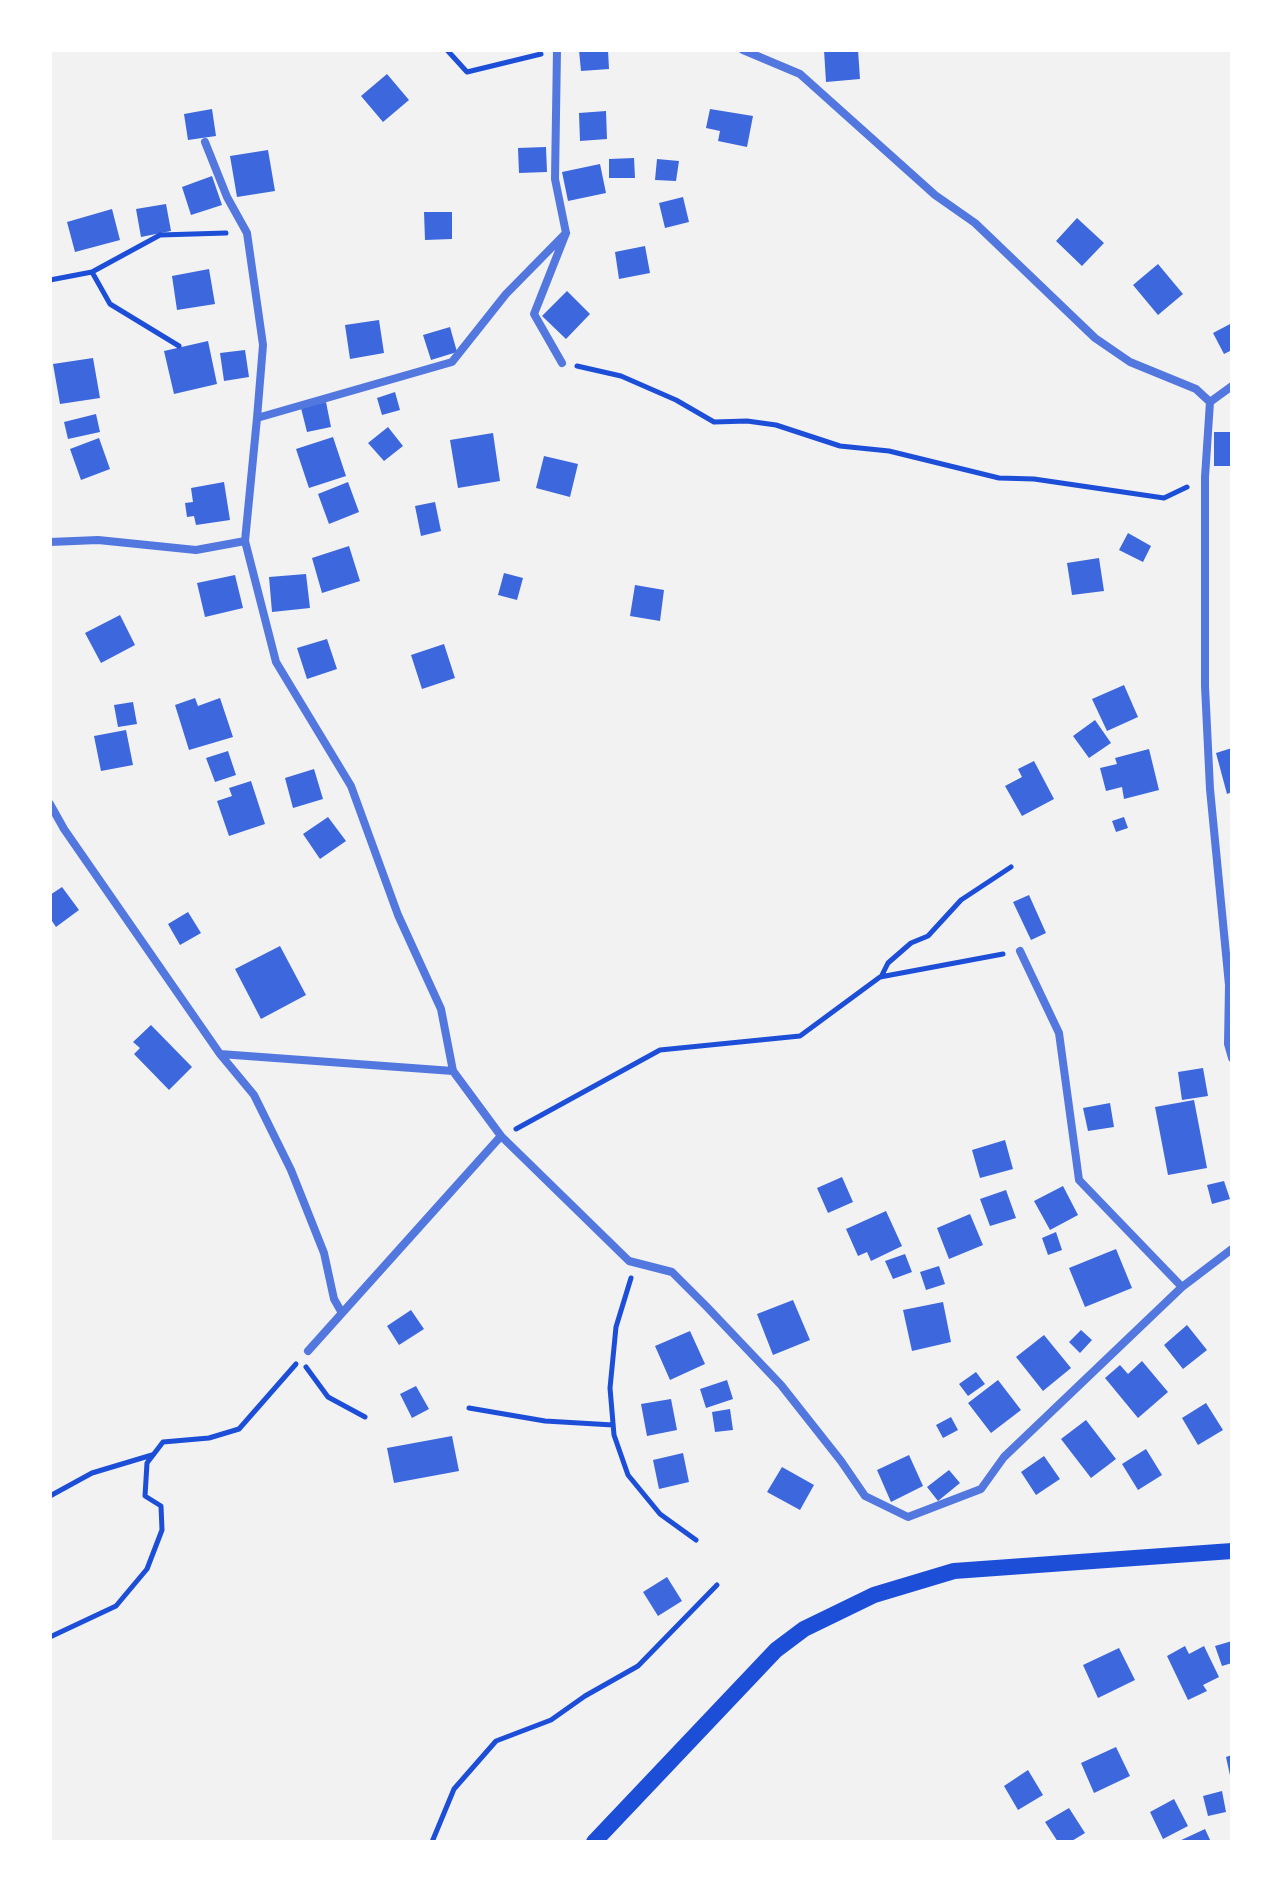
<!DOCTYPE html>
<style>
body{margin:0}
#map{position:relative;width:1282px;height:1892px;overflow:hidden;background:#f2f2f2;font-family:"Work Sans",sans-serif}
canvas{display:block}
.frame{position:absolute;inset:0;border:52px solid #fff;pointer-events:none}
</style>
<div id="map">
<canvas width="1282" height="1892"></canvas>
<div class="frame"></div>
</div>
<script>
const c = document.querySelector('canvas').getContext('2d');
c.lineJoin = 'round';
function fillPath(path, color) {
  c.fillStyle = color;
  c.fill(path, 'evenodd');
}
function toPath(rows) {
  const path = new Path2D();
  for (const r of rows) {
    path.moveTo(r[0], r[1]);
    for (let i = 2; i < r.length; i += 2) path.lineTo(r[i], r[i + 1]);
  }
  return path;
}
function strokePath(path, color, width, dash) {
  c.strokeStyle = color;
  c.lineWidth = width;
  c.lineCap = dash ? 'butt' : 'round';
  c.setLineDash(dash || []);
  c.stroke(path);
}
fillPath(toPath([
 [579,50,608,50,609,69,581,71],
 [824,50,858,50,860,79,826,82],
 [387,74,409,100,383,122,361,96],
 [212,109,216,136,188,140,184,114],
 [710,109,753,116,747,147,718,141,720,131,706,128],
 [606,111,607,139,580,141,579,113],
 [546,147,547,172,519,173,518,148],
 [268,150,275,191,237,197,230,156],
 [634,158,635,178,609,178,609,159],
 [657,159,679,161,676,181,655,180],
 [600,164,606,193,568,201,562,172],
 [212,176,222,205,191,215,182,187],
 [683,197,689,222,665,228,659,203],
 [166,204,171,231,141,237,136,209],
 [112,209,120,240,75,252,67,222],
 [424,212,452,212,452,239,425,240],
 [1077,218,1104,243,1082,266,1056,241],
 [645,246,650,273,619,279,615,252],
 [1158,264,1183,294,1158,315,1133,285],
 [209,269,215,304,177,310,172,276],
 [567,291,590,314,566,339,542,316],
 [379,320,384,353,350,359,345,325],
 [1232,323,1232,350,1224,354,1213,333],
 [450,327,457,352,431,360,423,335],
 [208,341,217,384,174,394,164,351],
 [245,350,249,377,224,381,220,353],
 [93,358,100,398,60,404,53,364],
 [395,392,400,410,382,415,377,398],
 [326,402,331,427,307,432,301,408],
 [96,414,100,432,68,439,64,422],
 [388,427,403,446,384,461,368,443],
 [1214,432,1232,432,1232,466,1214,466],
 [493,433,500,481,458,488,450,440],
 [333,437,346,476,309,488,296,449],
 [99,438,110,469,81,480,70,449],
 [544,456,578,464,570,497,536,488],
 [224,482,230,520,196,525,194,516,187,517,185,503,193,502,191,488],
 [348,482,359,512,329,524,318,494],
 [435,502,441,531,421,536,415,506],
 [1128,533,1151,546,1143,562,1119,550],
 [349,546,360,581,322,593,312,558],
 [1099,558,1104,591,1072,595,1067,563],
 [504,573,523,578,517,600,498,595],
 [306,574,310,608,272,612,269,577],
 [235,575,243,608,205,617,197,583],
 [635,585,664,590,660,621,630,616],
 [120,615,135,645,101,663,85,633],
 [327,639,337,669,307,679,297,648],
 [444,644,455,678,422,689,411,655],
 [1124,685,1138,717,1107,731,1092,699],
 [195,698,198,706,220,698,233,737,189,750,175,705],
 [133,702,137,724,118,727,114,705],
 [1095,720,1111,743,1089,758,1073,736],
 [126,730,133,765,101,771,94,736],
 [1232,748,1232,792,1227,794,1216,753],
 [1149,749,1159,790,1124,799,1122,787,1106,791,1100,768,1117,764,1115,758],
 [228,751,236,775,215,782,206,758],
 [1034,761,1054,799,1022,816,1005,786,1022,777,1018,769],
 [314,769,323,799,293,808,285,778],
 [251,781,265,824,229,836,217,801,232,796,229,788],
 [328,817,346,841,320,859,303,834],
 [1124,817,1128,828,1116,832,1112,821],
 [62,887,79,910,56,927,50,918,50,895],
 [1029,895,1046,933,1031,940,1013,902],
 [188,912,201,933,180,945,168,924],
 [280,946,306,995,261,1019,235,969],
 [151,1025,192,1067,169,1090,134,1054,140,1048,133,1042],
 [1203,1068,1208,1096,1182,1100,1178,1072],
 [1194,1100,1207,1168,1168,1175,1155,1107],
 [1110,1103,1114,1127,1088,1131,1083,1108],
 [1005,1140,1013,1169,980,1178,972,1150],
 [842,1177,853,1202,828,1213,817,1188],
 [1224,1181,1230,1199,1212,1204,1207,1185],
 [1063,1186,1078,1215,1050,1230,1034,1201],
 [1006,1190,1016,1218,990,1226,980,1199],
 [886,1211,902,1246,871,1261,867,1252,858,1256,846,1229],
 [970,1214,983,1245,949,1259,937,1228],
 [1056,1232,1062,1250,1048,1255,1042,1238],
 [1116,1249,1132,1288,1085,1307,1069,1268],
 [905,1254,912,1272,893,1279,885,1261],
 [939,1266,945,1284,926,1290,920,1272],
 [793,1300,810,1340,773,1355,757,1314],
 [943,1302,951,1342,912,1351,903,1310],
 [411,1310,424,1329,399,1345,387,1326],
 [1187,1325,1207,1350,1183,1369,1164,1345],
 [1081,1330,1092,1340,1080,1353,1069,1342],
 [690,1331,705,1364,670,1380,655,1346],
 [1044,1335,1071,1368,1043,1391,1016,1357],
 [1142,1361,1168,1392,1138,1418,1105,1378,1120,1365,1128,1374],
 [976,1372,985,1384,968,1396,959,1384],
 [727,1380,733,1399,706,1408,700,1389],
 [998,1380,1021,1410,991,1433,968,1403],
 [416,1386,429,1409,412,1418,400,1394],
 [671,1399,677,1430,647,1436,641,1404],
 [1206,1403,1223,1430,1198,1445,1182,1418],
 [730,1409,733,1430,715,1432,712,1412],
 [951,1417,958,1430,943,1438,936,1425],
 [1086,1420,1116,1459,1091,1478,1061,1439],
 [452,1436,459,1471,394,1483,387,1448],
 [1146,1449,1162,1475,1138,1490,1122,1464],
 [683,1453,689,1482,659,1489,653,1460],
 [909,1455,923,1486,891,1502,877,1470],
 [1044,1456,1060,1479,1036,1495,1021,1472],
 [782,1467,814,1485,800,1510,767,1492],
 [949,1470,960,1483,938,1501,927,1487],
 [667,1577,682,1601,658,1616,643,1592],
 [1232,1641,1232,1663,1222,1666,1215,1646],
 [1185,1646,1189,1654,1204,1646,1219,1677,1203,1685,1207,1691,1188,1700,1167,1656],
 [1119,1648,1135,1680,1098,1698,1083,1665],
 [1116,1747,1130,1776,1094,1793,1081,1763],
 [1232,1755,1232,1780,1231,1780,1226,1757],
 [1028,1770,1043,1795,1018,1810,1004,1786],
 [1222,1791,1226,1812,1208,1816,1203,1796],
 [1174,1799,1188,1826,1163,1839,1150,1812],
 [1069,1808,1085,1833,1070,1842,1058,1842,1045,1822],
 [1205,1829,1211,1842,1177,1842]
]), '#3d67dc');
strokePath(toPath([
 [447,50,467,72,541,54],
 [50,280,92,272],
 [179,346,110,304,92,272,160,235,226,233],
 [577,366,621,376,676,400,714,422,747,421,776,425,840,446,889,451,999,478,1034,479,1164,498,1187,487],
 [881,977,888,963,911,943,928,936,961,900,1011,867],
 [516,1129,660,1050,800,1036,880,977,1003,954],
 [631,1278,616,1327,610,1388,614,1435,628,1475,660,1514,696,1540],
 [306,1367,328,1397,365,1417],
 [469,1408,545,1421,613,1425],
 [50,1496,92,1473,152,1455],
 [50,1637,116,1606,147,1569,162,1530,161,1506,145,1496,147,1463,163,1442,209,1438,239,1429,296,1364],
 [432,1842,454,1789,496,1741,551,1720,585,1696,638,1666,717,1585]
]), '#1d4ed8', 5);
strokePath(toPath([
 [557,50,555,179,566,233,534,314,562,363],
 [743,50,800,74,935,195,975,223,1095,338,1130,362,1196,389,1210,402],
 [205,142,227,197,247,233,263,345,257,418,452,362,506,294,566,233],
 [1232,386,1210,402,1205,477,1205,686,1210,789,1229,985,1228,1044,1232,1058],
 [257,418,245,541,276,662,351,786,398,915,441,1009,453,1071],
 [50,542,98,540,196,550,245,541],
 [50,804,64,829,220,1054,453,1071,501,1136],
 [220,1054,254,1095,291,1170,324,1253,334,1299,342,1313],
 [1182,1287,1232,1249],
 [308,1351,501,1136,629,1261,672,1272,706,1306,781,1385,841,1461,865,1496,908,1517,981,1489,1004,1457,1182,1287,1079,1180,1059,1033,1020,951]
]), '#5277de', 8);
strokePath(toPath([
 [594,1842,776,1650,804,1629,874,1595,954,1571,1232,1551]
]), '#1d4ed8', 16);
</script>
